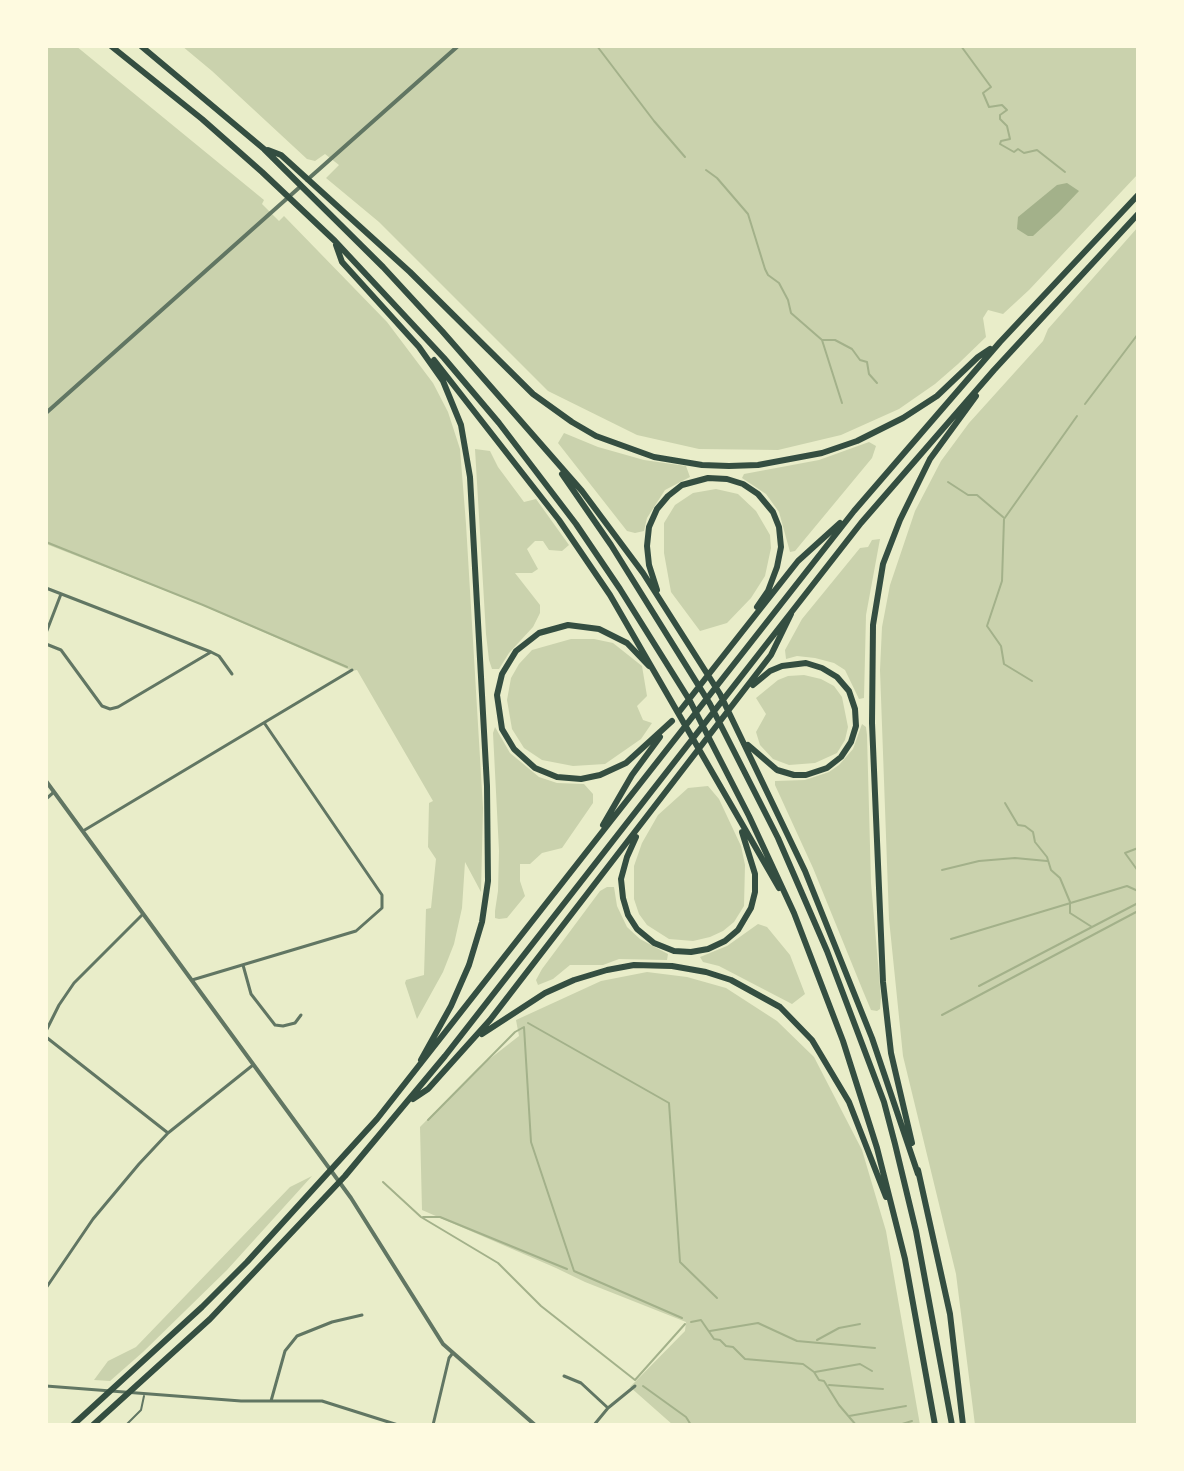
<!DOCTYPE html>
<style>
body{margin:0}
#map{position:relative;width:1184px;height:1471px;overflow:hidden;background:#e9edc9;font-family:Roboto,sans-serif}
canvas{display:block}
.frame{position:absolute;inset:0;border:48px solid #fefae0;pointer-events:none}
</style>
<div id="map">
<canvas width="1184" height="1471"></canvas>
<div class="frame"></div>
</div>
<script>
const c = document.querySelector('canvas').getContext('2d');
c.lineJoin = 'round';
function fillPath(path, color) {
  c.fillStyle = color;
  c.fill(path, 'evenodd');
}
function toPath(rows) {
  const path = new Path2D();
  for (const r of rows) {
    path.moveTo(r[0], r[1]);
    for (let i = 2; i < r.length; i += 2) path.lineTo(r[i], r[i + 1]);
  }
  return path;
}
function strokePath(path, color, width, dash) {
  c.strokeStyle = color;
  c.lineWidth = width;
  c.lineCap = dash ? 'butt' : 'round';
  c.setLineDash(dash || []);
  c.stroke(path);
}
fillPath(toPath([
 [46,46,76,46,264,200,262,204,279,221,284,216,387,322,433,383,448,412,460,449,466,524,483,808,481,892,465,862,462,908,454,944,443,972,417,1019,405,983,406,980,424,975,426,909,431,908,436,859,428,847,429,803,433,801,357,670,352,671,195,602,46,544],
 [182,46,1138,46,1138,174,1029,290,1003,314,988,310,983,318,986,337,958,364,935,384,899,409,841,435,778,450,699,449,637,435,548,391,379,222,326,178,339,165,325,154,315,161,307,159,212,71],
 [1138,227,1138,1425,975,1425,956,1274,903,1056,889,919,880,670,882,627,890,585,915,511,941,461,969,423,1043,341,1048,329],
 [564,433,598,447,644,460,686,466,690,477,665,490,647,518,644,531,635,533,627,531,558,443],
 [869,442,876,446,872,458,795,551,790,552,779,512,766,494,742,478,744,474,819,460],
 [475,449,490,451,498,467,524,502,536,499,569,545,562,551,549,550,543,541,535,541,527,549,538,569,532,573,515,573,540,605,540,613,533,627,509,653,499,669,492,669,489,660,486,634],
 [716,489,738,494,756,511,770,535,771,548,765,576,751,598,727,623,700,631,671,592,664,553,664,523,675,505,693,493],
 [880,539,866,615,864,698,859,699,845,670,834,663,815,658,797,656,786,659,785,650,802,619,860,548,868,547,872,540],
 [571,639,594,639,613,643,642,666,647,696,637,706,643,720,652,723,641,739,605,764,573,766,542,760,524,748,512,729,507,700,511,678,519,664,532,650],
 [804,675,821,679,834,686,842,697,848,727,845,740,837,753,815,763,789,765,773,759,760,745,756,732,766,714,756,698,778,680,788,676],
 [862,724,866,727,867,735,871,883,881,998,880,1009,877,1011,871,1010,863,991,813,868,775,785,775,781,805,780,829,772,839,765,853,749],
 [495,727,510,753,539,777,557,783,584,784,593,794,593,803,562,848,542,853,530,864,520,864,520,881,525,896,507,918,499,919,495,918,495,911,498,891,499,851,493,733],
 [708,786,719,799,741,846,745,865,744,906,734,922,723,931,710,937,693,941,669,939,647,925,639,914,634,899,634,866,642,843,658,815,688,788],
 [607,887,614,887,617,906,627,927,640,939,668,954,667,960,619,959,603,965,570,965,553,979,538,985,536,980,542,969,600,891],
 [758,924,767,927,790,955,805,994,792,1004,719,966,703,962,700,957,727,946],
 [647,972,687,977,726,988,777,1021,814,1057,862,1150,886,1231,920,1425,673,1425,630,1387,685,1331,686,1322,585,1282,556,1268,422,1210,420,1127,478,1068,519,1036,516,1020,601,981],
 [312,1176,227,1270,143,1352,110,1381,94,1380,108,1361,136,1347,290,1187]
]), '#cad2ad');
fillPath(toPath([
 [1067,183,1079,191,1059,212,1033,236,1028,236,1017,229,1018,217,1057,185]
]), '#a3b18a');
strokePath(toPath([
 [597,46,654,121,685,157],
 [961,46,991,87,983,93,989,107,1002,105,1007,110,1000,115,1000,119,1007,126,1010,139,1001,141,1000,144,1014,152,1018,149,1024,153,1037,150,1065,172],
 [706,170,717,178,748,214,765,269,768,275,779,283,788,300,791,313,822,340,842,403],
 [822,340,835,340,852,349,860,360,867,362,869,374,877,383],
 [1085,404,1138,334],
 [948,482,968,495,977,495,1003,517],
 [46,542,203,605,347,667],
 [1032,681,1004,664,1001,646,987,626,1002,581,1004,519,1077,416],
 [1005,803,1018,825,1025,826,1033,832,1035,842,1047,857,1051,870,1060,878,1070,902,1070,913,1092,927],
 [1138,848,1125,853,1138,871],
 [942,870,979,861,1015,858,1047,861],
 [951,939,1127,886,1138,891],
 [979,986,1138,903],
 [942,1015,1138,911],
 [528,1023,669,1103,680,1262,717,1298],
 [428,1120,515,1032,524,1027,531,1142,574,1271,682,1318],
 [383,1182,421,1217,498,1263,541,1306,635,1380,685,1324],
 [423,1217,440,1217,567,1269],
 [691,1322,701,1320,714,1339,720,1340,726,1346,733,1347,745,1359,803,1364,814,1372,819,1380,824,1381,839,1405,856,1425],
 [710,1331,758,1323,797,1341,875,1348],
 [817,1340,839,1328,860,1324],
 [815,1372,860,1364,872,1371],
 [829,1385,883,1389],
 [643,1386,686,1417,691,1425],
 [849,1416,906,1406],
 [899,1425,912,1421]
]), '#a3b18a', 2);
strokePath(toPath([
 [126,1425,141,1410,144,1396]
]), '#617663', 2);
strokePath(toPath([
 [46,588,211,652,219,656,232,674],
 [46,633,61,594],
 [46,644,61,650,102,706,110,709,118,707,211,652],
 [46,799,54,792],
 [83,831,352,670],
 [243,965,251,994,275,1025,283,1026,295,1023,301,1015],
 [192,980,356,931,382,908,382,895,265,724],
 [46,1031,59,1005,74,983,143,914],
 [46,1037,168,1133],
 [46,1288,93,1219,139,1164,168,1133,253,1065],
 [564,1376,581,1383,608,1408],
 [46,1386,241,1401,322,1401,398,1425],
 [271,1401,285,1351,297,1336,332,1322,362,1315],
 [433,1425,449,1358,452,1354],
 [594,1425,608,1408,635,1386]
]), '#617663', 3);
strokePath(toPath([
 [307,180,458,46],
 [46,413,301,186],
 [46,781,351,1198,443,1344,535,1425]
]), '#617663', 4);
strokePath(toPath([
 [111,46,202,119,262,172,335,241,444,358,499,423,576,524,620,589,690,701,749,816,794,913,843,1041,877,1148,905,1259,935,1425],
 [141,46,264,149,383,267,442,331,582,491,643,573,720,694,805,871,872,1038,918,1174],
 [268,150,281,155,410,272,533,394,572,422,596,436,654,457,702,465,729,466,758,465,822,453,857,441,903,418,937,396,978,357,990,349],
 [336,245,342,262,419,347,443,381,461,425,470,477,487,786,488,881,482,922,469,965,451,1006,421,1060],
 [434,360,559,520,610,595,779,888],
 [562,474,611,545,710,704,778,838,827,951,884,1102,895,1144,916,1231,952,1425],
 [657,590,649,565,647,546,649,527,657,509,668,496,682,485,708,478,727,479,743,484,758,494,773,512,779,527,781,547,777,567,768,591,757,607],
 [649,666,627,643,599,629,568,625,539,633,516,651,502,674,497,695,502,729,514,749,535,768,557,777,581,779,600,775,626,763,672,721],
 [679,712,798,561,840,523],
 [748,745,777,770,794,775,806,775,827,768,841,757,851,742,856,726,855,709,849,691,837,677,822,668,806,663,782,666,770,671,753,685],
 [603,825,632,775,660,737],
 [636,837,627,857,621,879,623,898,628,915,637,929,654,943,674,951,691,952,708,949,725,941,738,930,751,908,755,892,755,874,742,832],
 [482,1034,545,993,574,980,607,970,634,965,672,966,706,972,731,980,780,1007,812,1040,849,1102,886,1197],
 [413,1099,428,1089,490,1020,771,655,791,614],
 [912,1143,891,1053,883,982,872,723,873,625,883,564,900,520,930,459,976,396],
 [918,1170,950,1314,963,1425],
 [73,1425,202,1307,247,1262,377,1119,854,511,1000,342,1138,195],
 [93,1425,210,1319,345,1176,445,1056,861,523,994,370,1138,214]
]), '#344e41', 6);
</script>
